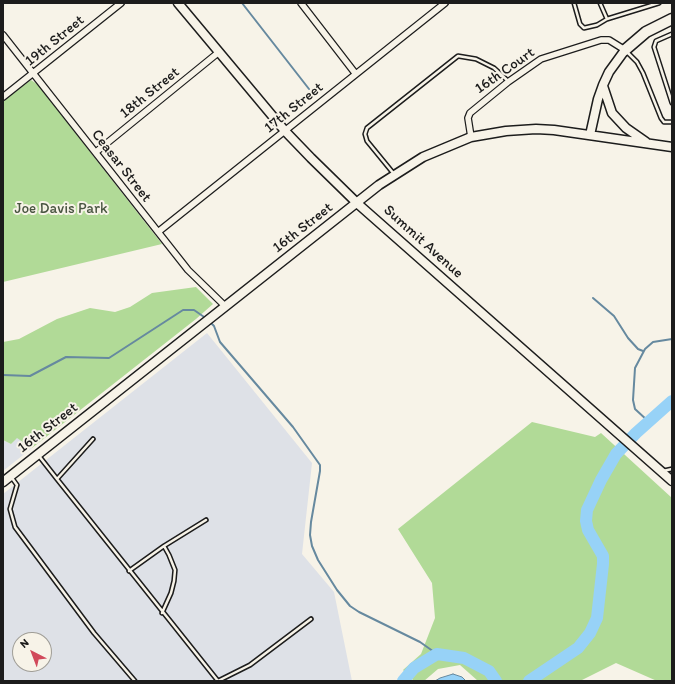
<!DOCTYPE html>
<style>
body{margin:0}
#map{position:relative;width:675px;height:684px;overflow:hidden;background:#f7f3e8;font-family:Itim,sans-serif}
canvas{display:block}
.frame{position:absolute;inset:0;border:4px solid #1c1c1c;pointer-events:none}
.north{position:absolute;left:12px;top:632px;width:40px;height:40px;box-sizing:border-box;background:#f7f3e8;border:1px solid #9f9d96;border-radius:50%;rotate:318deg;font-size:11px;font-weight:700;line-height:16px;text-align:center;color:#1c1c1c}
.north::after{content:'';display:block;margin:auto;width:14px;height:18px;background:#d1495b;clip-path:polygon(50% 0,100% 100%,50% 72%,0 100%)}
</style>
<div id="map">
<canvas width="675" height="684"></canvas>
<div class="frame"></div>
<div class="north">N</div>
</div>
<script>
const c = document.querySelector('canvas').getContext('2d');
c.lineJoin = 'round';
function fillPath(path, color) {
  c.fillStyle = color;
  c.fill(path, 'evenodd');
}
function toPath(rows) {
  const path = new Path2D();
  for (const r of rows) {
    path.moveTo(r[0], r[1]);
    for (let i = 2; i < r.length; i += 2) path.lineTo(r[i], r[i + 1]);
  }
  return path;
}
function strokePath(path, color, width, dash) {
  c.strokeStyle = color;
  c.lineWidth = width;
  c.lineCap = dash ? 'butt' : 'round';
  c.setLineDash(dash || []);
  c.stroke(path);
}
function write(font, color, halo, rows, align = 'center') {
  c.font = font + ' Itim,sans-serif';
  c.lineWidth = 4;
  c.setLineDash([]);
  c.textBaseline = 'middle';
  c.strokeStyle = halo;
  c.fillStyle = color;
  for (const [text, x, y, turn = 0] of rows) {
    c.save();
    c.translate(x, y);
    c.rotate((+turn || 0) * Math.PI / 180);
    c.textAlign = isNaN(turn) ? turn : align;
    if (halo) c.strokeText(text, 0, 0);
    c.fillText(text, 0, 0);
    c.restore();
  }
}
fillPath(toPath([
 [207,333,312,463,302,554,334,592,352,681,3,681,3,494],
 [20,640,44,640,44,664,20,664],
 [17,437,32,448,3,471,3,440,11,444]
]), '#dee1e7');
fillPath(toPath([
 [31,80,37,84,162,244,3,282,3,101],
 [196,287,213,304,196,319,32,448,17,438,11,444,3,440,3,342,19,339,57,319,90,308,115,312,130,307,152,293],
 [532,422,595,437,601,433,672,498,672,681,657,681,616,663,580,681,478,681,460,665,438,669,424,681,414,681,403,670,421,654,435,618,432,583,398,529]
]), '#b1da97');
const water = toPath([
 [453,674,462,677,466,681,435,681,440,678,453,674]
]);
fillPath(water, '#97d2f7');
strokePath(water, '#66899f', 1);
strokePath(toPath([
 [242,3,309,89],
 [593,298,614,316,628,338,638,349,643,351],
 [210,322,214,326,220,342,293,427,320,465,320,471,311,522,310,535,312,546,318,560,337,590,350,606,359,612,420,642,437,654],
 [3,375,30,376,66,357,109,358,183,310,194,310,207,319],
 [648,421,635,409,633,400,635,368,645,349,653,342,672,339]
]), '#66899f', 2);
strokePath(toPath([
 [403,681,414,668,437,654,464,658,489,671,496,681],
 [529,681,578,648,590,633,597,618,603,564,603,556,588,530,586,521,587,510,601,480,616,454,636,433,672,401]
]), '#97d2f7', 12);
const lane = toPath([
 [574,3,580,24,584,28,597,25,607,19],
 [600,3,607,19,659,3],
 [672,34,656,41,654,47,672,103],
 [627,52,637,62,643,73,661,118,664,122,672,122],
 [394,174,367,141,365,134,367,128,458,56,476,59,494,68,508,81],
 [39,456,57,479,93,439],
 [663,471,672,469],
 [12,478,17,485,10,509,15,527,94,633,135,681],
 [57,479,218,681,250,665,311,619],
 [164,546,206,520],
 [129,571,164,546,169,555,175,570,174,581,171,593,162,613]
]);
const street = toPath([
 [301,3,355,73],
 [3,35,188,270,225,306],
 [3,97,121,3],
 [471,137,468,118,470,113,508,82,541,59,601,40,609,40,625,50],
 [96,152,219,52],
 [158,232,445,3]
]);
const secondary = toPath([
 [178,3,285,131,311,158,358,204,672,481],
 [603,86,612,113,626,128,646,142],
 [590,135,598,99,603,85,609,72,625,50],
 [3,482,379,185,423,157,471,137,506,131,536,129,554,130,672,147]
]);
const highway = toPath([
 [625,50,646,32,672,19]
]);
strokePath(lane, '#1c1c1c', 5.5);
strokePath(street, '#1c1c1c', 8);
strokePath(secondary, '#1c1c1c', 11);
strokePath(highway, '#1c1c1c', 13);
strokePath(lane, '#f7f3e8', 2.5);
strokePath(street, '#f7f3e8', 5.5);
strokePath(secondary, '#f7f3e8', 8);
strokePath(highway, '#f7f3e8', 10);
write('15px', '#1c1c1c', '#f7f3e8', [
 ["19th Street",55,41,-39],
 ["16th Court",505,71,-35],
 ["18th Street",150,93,-39],
 ["17th Street",294,108,-39],
 ["Ceasar Street",121,166,52],
 ["16th Street",303,228,-38],
 ["Summit Avenue",423,242,42],
 ["16th Street",48,428,-38]
]);
write('15px', '#495541', '#f7f3e8', [
 ["Joe Davis Park",61,209]
]);
</script>
